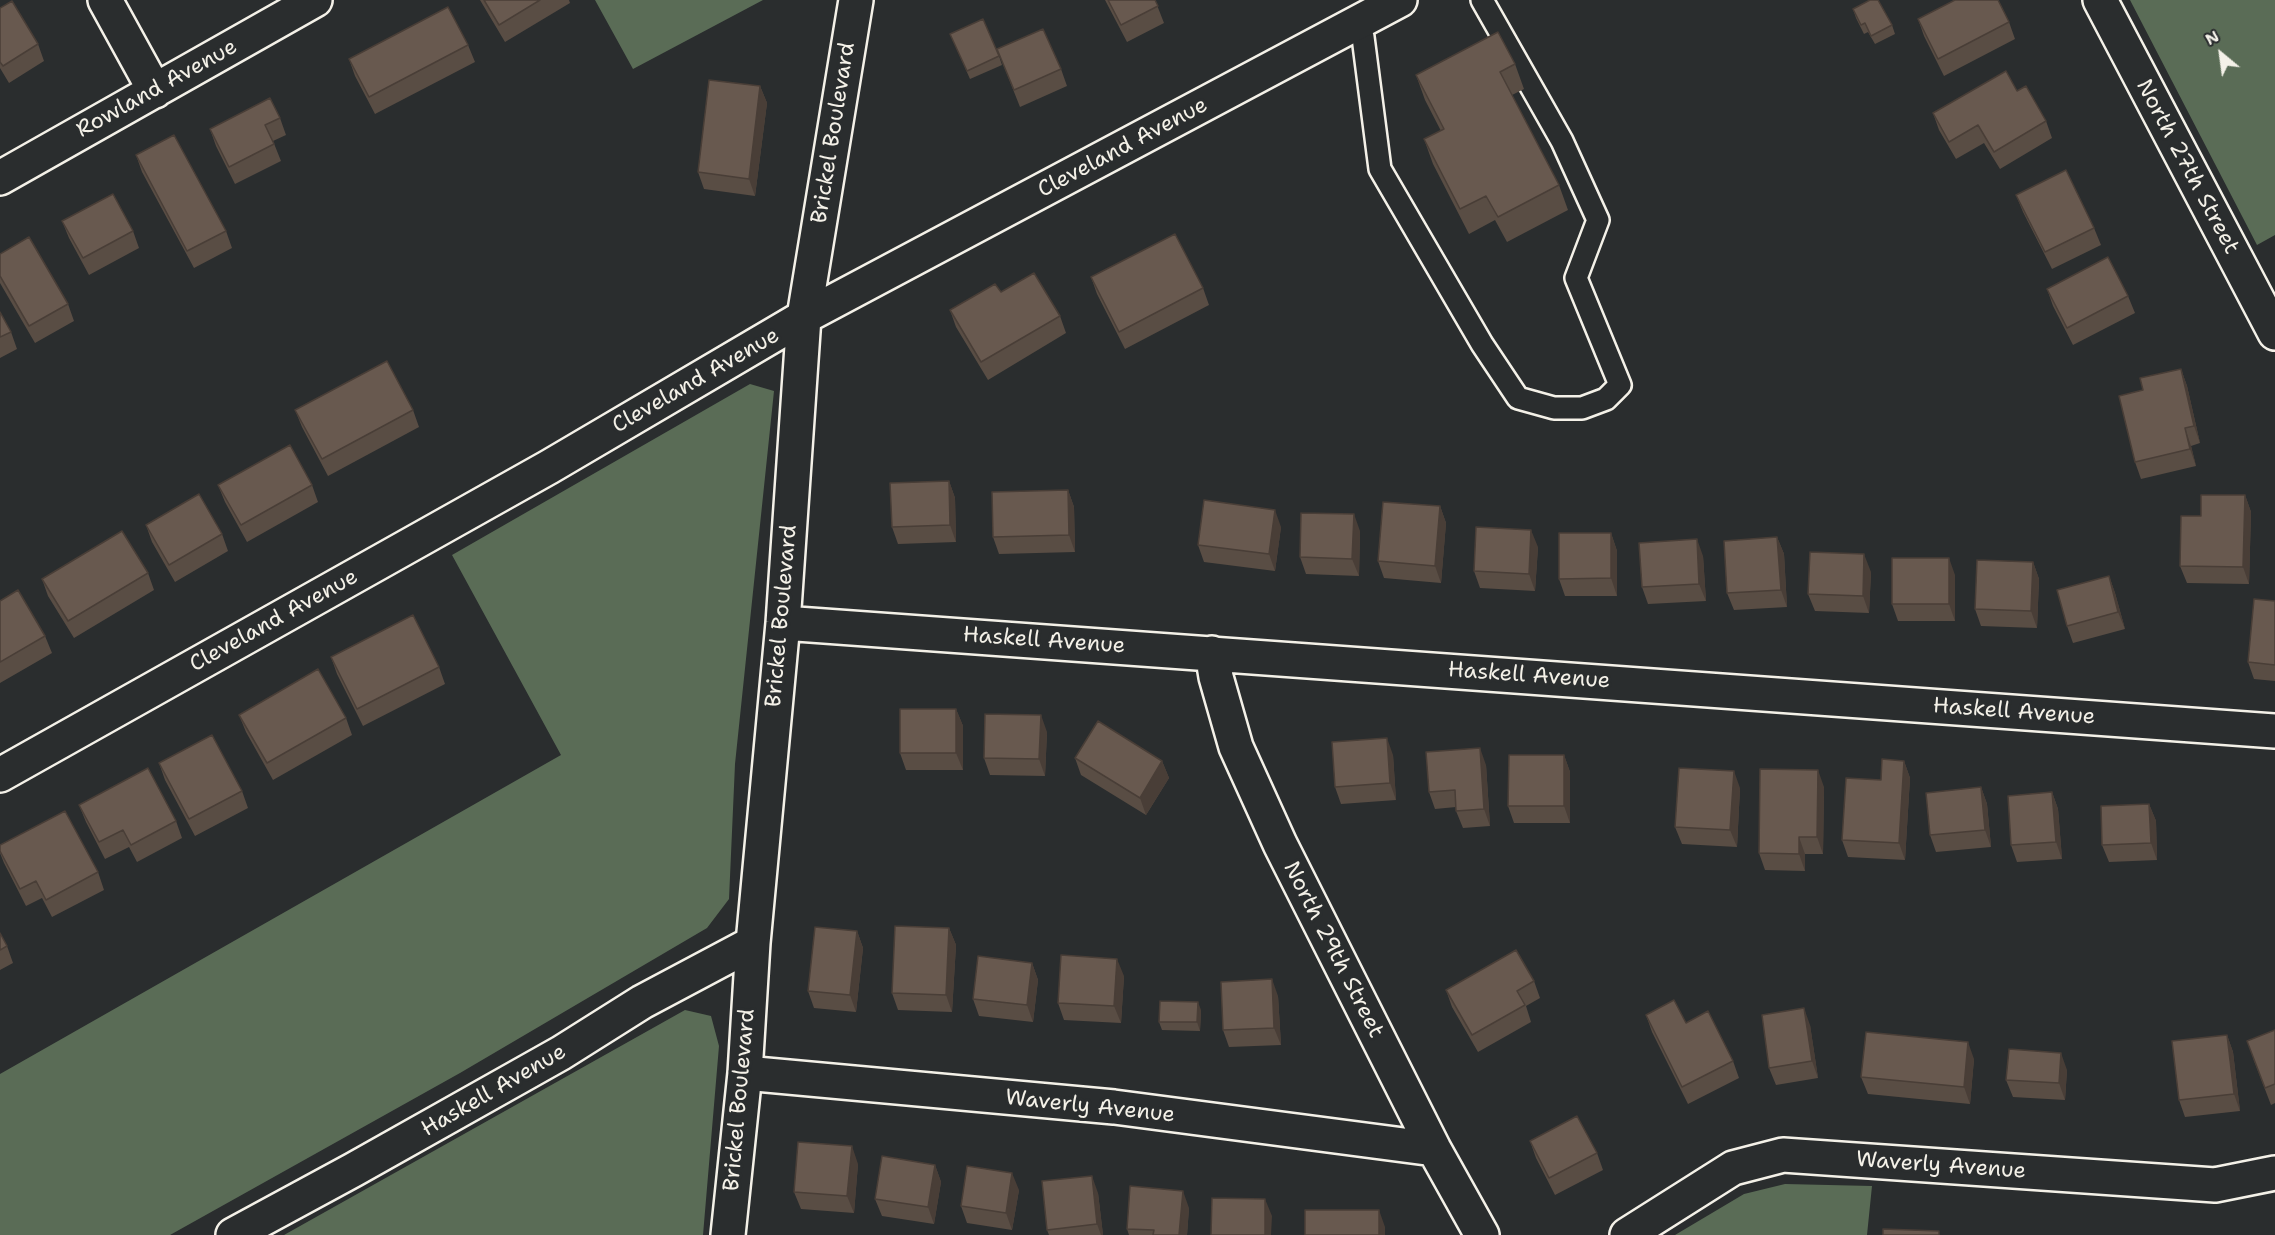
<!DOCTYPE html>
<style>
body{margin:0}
#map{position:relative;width:2275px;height:1235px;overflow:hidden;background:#2a2d2e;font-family:"Shantell Sans",sans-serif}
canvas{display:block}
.north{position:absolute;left:2191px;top:24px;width:60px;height:60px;-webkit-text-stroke:4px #2a2d2e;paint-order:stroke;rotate:331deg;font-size:16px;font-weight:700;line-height:24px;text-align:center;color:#f4f1e8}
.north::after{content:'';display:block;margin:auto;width:21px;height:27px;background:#f4f1e8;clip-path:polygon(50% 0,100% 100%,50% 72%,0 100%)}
</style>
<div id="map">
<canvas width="2275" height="1235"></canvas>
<div class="north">N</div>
</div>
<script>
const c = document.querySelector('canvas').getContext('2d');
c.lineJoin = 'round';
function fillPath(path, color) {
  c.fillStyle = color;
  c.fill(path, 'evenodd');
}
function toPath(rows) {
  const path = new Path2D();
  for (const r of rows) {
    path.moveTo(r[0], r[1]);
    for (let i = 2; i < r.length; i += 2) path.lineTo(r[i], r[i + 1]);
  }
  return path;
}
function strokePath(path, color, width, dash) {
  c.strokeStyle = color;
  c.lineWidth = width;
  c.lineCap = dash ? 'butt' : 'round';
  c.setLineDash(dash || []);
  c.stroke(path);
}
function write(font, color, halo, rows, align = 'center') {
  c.font = font + ' "Shantell Sans",sans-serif';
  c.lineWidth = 6;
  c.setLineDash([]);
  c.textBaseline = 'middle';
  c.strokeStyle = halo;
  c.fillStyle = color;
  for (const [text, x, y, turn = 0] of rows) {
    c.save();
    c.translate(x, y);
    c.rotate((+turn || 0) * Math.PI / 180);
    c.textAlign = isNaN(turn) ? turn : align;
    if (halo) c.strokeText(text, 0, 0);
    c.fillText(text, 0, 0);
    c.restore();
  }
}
fillPath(toPath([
 [595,0,763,0,633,69],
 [2130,0,2275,0,2275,235,2257,245],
 [750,384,774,391,735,764,729,899,707,928,460,1073,170,1235,0,1235,0,1074,561,755,452,555],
 [685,1010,711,1016,719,1046,703,1235,284,1235],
 [1785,1184,1872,1186,1867,1235,1675,1235,1744,1194]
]), '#5a6c56');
const lane = toPath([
 [1355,24,1363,37,1380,169,1482,344,1518,398,1554,408,1582,408,1606,399,1620,385,1576,278,1598,220,1562,141,1482,0]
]);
const street = toPath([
 [105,0,155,91],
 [0,178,315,0],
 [783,623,2275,731],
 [1212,653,1216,677,1236,747,1280,844,1434,1149,1482,1235],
 [0,775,549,467,804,317,1400,0],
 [745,1073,1114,1107,1434,1149],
 [233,1235,353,1170,561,1053,642,1002,753,943],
 [728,1235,745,1073,753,943,783,623,804,317,856,0],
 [1627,1235,1733,1168,1783,1155,2215,1185,2275,1173]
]);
const secondary = toPath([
 [2100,0,2275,333]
]);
strokePath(lane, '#f4f1e8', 26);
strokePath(street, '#f4f1e8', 38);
strokePath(secondary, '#f4f1e8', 38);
strokePath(lane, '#2a2d2e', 21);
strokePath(street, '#2a2d2e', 33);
strokePath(secondary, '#2a2d2e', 33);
fillPath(toPath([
 [480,0,569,0,570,3,505,42],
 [1105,0,1155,0,1164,23,1127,42],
 [0,8,38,44,44,61,9,83,0,68],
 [1853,9,1892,25,1895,34,1875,44,1868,32,1864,34,1856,18],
 [1918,19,2009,22,2015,39,1944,76,1924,36],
 [950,34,999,56,1002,65,970,79],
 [468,45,475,62,375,114,355,76,349,59],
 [997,49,1061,69,1067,86,1020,107],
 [1515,64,1524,89,1512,95,1559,185,1568,210,1507,242,1495,220,1469,234,1433,164,1424,139,1441,131,1425,100,1416,75],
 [760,86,767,103,755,196,704,189,698,172],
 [1933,113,2046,121,2052,138,2000,169,1984,143,1956,159,1939,130],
 [280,118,286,135,273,141,281,161,235,184,216,146,210,129],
 [136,155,226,231,232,248,194,268,142,172],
 [2016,195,2094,228,2101,245,2052,269,2023,212],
 [62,221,133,231,139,248,89,275,69,238],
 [0,254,68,304,74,321,35,343,0,283],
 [1091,277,1203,288,1209,305,1125,349,1097,294],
 [2047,289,2128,296,2135,313,2073,345,2053,306],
 [1001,292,1060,316,1066,333,988,380,956,327,950,310],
 [0,312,11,332,17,349,0,358],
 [2181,369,2187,386,2200,443,2191,446,2196,466,2141,479,2135,462,2143,390],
 [295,410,413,410,419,427,328,476,302,427],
 [949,481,955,498,956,542,898,544,892,527],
 [218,485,312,485,318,502,247,542,225,502],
 [1068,490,1074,507,1075,552,999,554,993,537],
 [2245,495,2251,512,2249,584,2187,583,2180,566,2201,516],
 [1440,506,1446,523,1441,583,1384,578,1378,561],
 [146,525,222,534,228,551,175,582,152,542],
 [1281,527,1275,571,1204,562,1198,545],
 [1360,531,1359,576,1306,574,1300,557],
 [1611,533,1617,551,1617,596,1565,596,1559,579],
 [1777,537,1784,554,1787,607,1734,610,1727,593],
 [1538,547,1535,591,1480,588,1474,571],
 [1703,556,1706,601,1648,604,1642,587],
 [2033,562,2039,579,2037,628,1981,626,1975,609],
 [1871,572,1869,613,1815,611,1808,594],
 [148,573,154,590,74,638,48,596,42,579],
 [1955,575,1955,621,1898,621,1892,604],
 [2109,576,2115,593,2125,629,2073,643,2067,626],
 [0,601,45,636,52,653,0,683],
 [2275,601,2275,681,2254,679,2248,662],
 [331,657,439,667,445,684,363,726,337,674],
 [956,709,963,726,963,770,906,770,900,753],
 [239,715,346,718,352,735,273,780,246,732],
 [1047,732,1045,776,990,775,984,758],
 [1393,755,1396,800,1341,804,1335,787],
 [1564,755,1570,772,1570,823,1514,823,1508,806],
 [1075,758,1162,761,1169,778,1146,815,1081,775],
 [1904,761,1910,778,1905,860,1848,857,1842,840,1881,780],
 [159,763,242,791,248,808,195,836,165,780],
 [1486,765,1490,826,1463,828,1456,811,1456,807,1435,809,1429,792],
 [1824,787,1823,854,1805,854,1805,871,1765,870,1759,853],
 [1981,787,1987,804,1991,847,1936,852,1930,835],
 [1740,788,1737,847,1682,844,1675,827],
 [2052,792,2058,809,2062,859,2017,862,2011,845],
 [2149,804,2156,821,2157,860,2109,862,2102,845],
 [79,805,176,821,182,838,137,862,129,847,105,859,86,822],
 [0,845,98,872,104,890,52,917,42,898,26,906,4,863,0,853],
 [949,928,956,945,952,1012,898,1010,892,993],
 [857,931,863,948,856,1012,814,1008,808,991],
 [0,933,7,946,13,963,0,970],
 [1032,963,1038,980,1033,1022,979,1016,973,999],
 [1124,976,1121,1023,1064,1020,1058,1003],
 [1534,981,1540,998,1526,1006,1531,1022,1478,1052,1452,1007,1446,990],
 [1278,996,1281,1045,1229,1047,1223,1030],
 [1201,1010,1200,1031,1162,1030,1159,1022],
 [1646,1015,1686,1023,1733,1061,1739,1078,1688,1104,1652,1032],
 [1810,1025,1818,1078,1776,1085,1769,1068],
 [2275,1030,2275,1103,2271,1105,2253,1058],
 [2227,1035,2233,1052,2240,1111,2185,1117,2179,1100],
 [1974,1059,1970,1104,1868,1094,1861,1077],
 [2067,1070,2065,1100,2013,1097,2006,1080],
 [1530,1141,1597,1153,1603,1170,1555,1195,1536,1158],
 [858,1164,854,1213,801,1209,794,1192],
 [935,1165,941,1182,934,1224,882,1216,875,1199],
 [1019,1190,1012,1230,967,1223,961,1206],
 [1098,1193,1103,1235,1049,1235,1047,1230],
 [1189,1208,1187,1235,1129,1235,1127,1229]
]), '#594d44');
fillPath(toPath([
 [760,86,767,103,755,196,749,179],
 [2181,369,2187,386,2200,443,2194,426],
 [2185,428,2191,446,2196,466,2190,449],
 [949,481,955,498,956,542,950,525],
 [1068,490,1074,507,1075,552,1069,535],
 [2245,495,2251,512,2249,584,2243,567],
 [1440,506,1446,523,1441,583,1435,566],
 [1275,510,1281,527,1275,571,1269,554],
 [1354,514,1360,531,1359,576,1352,559],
 [1531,530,1538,547,1535,591,1529,574],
 [1611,533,1617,551,1617,596,1611,578],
 [1777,537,1784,554,1787,607,1781,590],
 [1697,539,1703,556,1706,601,1699,584],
 [1864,554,1871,572,1869,613,1863,596],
 [1949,558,1955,575,1955,621,1949,604],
 [2033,562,2039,579,2037,628,2031,611],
 [2109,576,2115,593,2125,629,2118,612],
 [956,709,963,726,963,770,956,753],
 [1041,715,1047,732,1045,776,1039,759],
 [1387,738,1393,755,1396,800,1390,783],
 [1480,748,1486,765,1490,826,1484,809],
 [1564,755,1570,772,1570,823,1564,806],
 [1162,761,1169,778,1146,815,1140,798],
 [1904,761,1910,778,1905,860,1899,843],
 [1818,770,1824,787,1823,854,1817,837],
 [1734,771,1740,788,1737,847,1730,830],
 [1981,787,1987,804,1991,847,1985,830],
 [2052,792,2058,809,2062,859,2056,842],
 [2149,804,2156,821,2157,860,2151,843],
 [1799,837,1805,854,1805,871,1799,854],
 [949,928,956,945,952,1012,946,995],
 [857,931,863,948,856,1012,850,995],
 [1117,959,1124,976,1121,1023,1114,1006],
 [1032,963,1038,980,1033,1022,1027,1005],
 [1272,979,1278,996,1281,1045,1274,1028],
 [1198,1002,1201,1010,1200,1031,1197,1022],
 [1804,1008,1810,1025,1818,1078,1812,1061],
 [2227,1035,2233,1052,2240,1111,2234,1094],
 [1968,1042,1974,1059,1970,1104,1964,1087],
 [2061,1053,2067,1070,2065,1100,2059,1083],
 [852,1146,858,1164,854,1213,847,1196],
 [935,1165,941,1182,934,1224,928,1207],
 [1012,1173,1019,1190,1012,1230,1006,1213],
 [1092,1176,1098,1193,1103,1235,1101,1235,1097,1224],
 [1183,1191,1189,1208,1187,1235,1179,1235],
 [1265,1199,1272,1216,1271,1235,1265,1235],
 [1379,1210,1385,1227,1385,1235,1379,1235]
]), '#493e37');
const building = toPath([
 [484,0,540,0,499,25,484,0],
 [1108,0,1155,0,1158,6,1121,25,1108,0],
 [1870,0,1878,0,1892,25,1871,36,1865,23,1861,25,1853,9,1870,0],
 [1955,0,1998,0,2009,22,1938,59,1918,19,1955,0],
 [12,1,38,44,3,66,0,62,0,8,12,1],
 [448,7,468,45,369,97,349,59,448,7],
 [983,19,999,56,967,71,950,34,983,19],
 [1043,29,1061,69,1014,90,997,49,1043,29],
 [1498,32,1515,64,1500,72,1559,185,1498,217,1486,196,1460,209,1424,139,1444,129,1416,75,1498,32],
 [2006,71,2017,91,2026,86,2046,121,1994,152,1978,125,1949,142,1933,113,2006,71],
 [709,80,760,86,749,179,698,172,709,80],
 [270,98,280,118,265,125,274,144,229,167,210,129,270,98],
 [174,135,226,231,187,251,136,155,174,135],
 [2066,170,2094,228,2045,252,2016,195,2066,170],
 [113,194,133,231,83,258,62,221,113,194],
 [1175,234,1203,288,1119,332,1091,277,1175,234],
 [29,237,68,304,29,326,0,276,0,254,29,237],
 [2108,257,2128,296,2067,328,2047,289,2108,257],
 [1034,273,1060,316,981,362,950,310,995,284,1001,292,1034,273],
 [0,312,11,332,0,337,0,312],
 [387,361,413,410,322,459,295,410,387,361],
 [2181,369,2194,426,2185,428,2190,449,2135,462,2119,396,2143,390,2140,378,2181,369],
 [290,445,312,485,241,525,218,485,290,445],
 [949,481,950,525,892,527,890,483,949,481],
 [1068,490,1069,535,993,537,992,492,1068,490],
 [199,494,222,534,169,565,146,525,199,494],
 [2201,495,2245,495,2243,567,2180,566,2181,516,2201,516,2201,495],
 [1204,500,1275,510,1269,554,1198,545,1204,500],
 [1383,502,1440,506,1435,566,1378,561,1383,502],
 [1301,513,1354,514,1352,559,1300,557,1301,513],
 [1476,527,1531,530,1529,574,1474,571,1476,527],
 [122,531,148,573,68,621,42,579,122,531],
 [1559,533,1611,533,1611,578,1559,579,1559,533],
 [1777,537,1781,590,1727,593,1724,541,1777,537],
 [1697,539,1699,584,1642,587,1639,543,1697,539],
 [1810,552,1864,554,1863,596,1808,594,1810,552],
 [1892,558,1949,558,1949,604,1892,604,1892,558],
 [1977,560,2033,562,2031,611,1975,609,1977,560],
 [2109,576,2118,612,2067,626,2057,590,2109,576],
 [18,590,45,636,0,662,0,601,18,590],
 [2254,599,2275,601,2275,665,2248,662,2254,599],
 [413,615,439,667,357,709,331,657,413,615],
 [318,669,346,718,267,763,239,715,318,669],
 [900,709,956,709,956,753,900,753,900,709],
 [985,714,1041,715,1039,759,984,758,985,714],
 [1098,721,1162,761,1140,798,1075,758,1098,721],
 [212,735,242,791,189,819,159,763,212,735],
 [1387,738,1390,783,1335,787,1332,742,1387,738],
 [1480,748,1484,809,1456,811,1455,790,1429,792,1426,752,1480,748],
 [1509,755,1564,755,1564,806,1508,806,1509,755],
 [1882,759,1904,761,1899,843,1842,840,1846,778,1881,780,1882,759],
 [148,768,176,821,131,845,123,830,99,842,79,805,148,768],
 [1679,768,1734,771,1730,830,1675,827,1679,768],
 [1760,769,1818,770,1817,837,1799,837,1799,854,1759,853,1760,769],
 [1981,787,1985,830,1930,835,1926,793,1981,787],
 [2052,792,2056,842,2011,845,2008,796,2052,792],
 [2149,804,2151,843,2102,845,2101,806,2149,804],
 [65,811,98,872,46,900,36,881,20,889,0,851,0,845,65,811],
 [895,926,949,928,946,995,892,993,895,926],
 [815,927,857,931,850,995,808,991,815,927],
 [0,933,7,946,0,950,0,933],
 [1516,950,1534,981,1517,991,1525,1005,1472,1035,1446,990,1516,950],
 [1061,955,1117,959,1114,1006,1058,1003,1061,955],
 [978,956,1032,963,1027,1005,973,999,978,956],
 [1272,979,1274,1028,1223,1030,1221,982,1272,979],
 [1674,1000,1686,1023,1708,1011,1733,1061,1682,1087,1646,1015,1674,1000],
 [1160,1001,1198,1002,1197,1022,1159,1022,1160,1001],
 [1804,1008,1812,1061,1769,1068,1762,1015,1804,1008],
 [2275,1030,2275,1084,2265,1088,2247,1041,2275,1030],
 [1866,1032,1968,1042,1964,1087,1861,1077,1866,1032],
 [2227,1035,2234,1094,2179,1100,2172,1041,2227,1035],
 [2009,1049,2061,1053,2059,1083,2006,1080,2009,1049],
 [1577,1116,1597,1153,1549,1178,1530,1141,1577,1116],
 [798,1142,852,1146,847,1196,794,1192,798,1142],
 [882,1156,935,1165,928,1207,875,1199,882,1156],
 [967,1166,1012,1173,1006,1213,961,1206,967,1166],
 [1092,1176,1097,1224,1047,1230,1042,1181,1092,1176],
 [1130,1186,1183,1191,1179,1235,1153,1235,1154,1230,1127,1229,1130,1186],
 [1212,1198,1265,1199,1265,1235,1211,1235,1212,1198],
 [1305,1210,1379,1210,1379,1235,1305,1235,1305,1210],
 [1883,1229,1939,1231,1939,1235,1883,1235,1883,1229]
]);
fillPath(building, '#68594f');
strokePath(building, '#493e37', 1.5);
write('22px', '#f4f1e8', '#2a2d2e', [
 ["Rowland Avenue",157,89,-29],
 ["Brickel Boulevard",834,133,-81],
 ["Cleveland Avenue",1123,148,-28],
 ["North 27th Street",2187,167,62],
 ["Cleveland Avenue",696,381,-30],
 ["Brickel Boulevard",782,616,-85],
 ["Cleveland Avenue",274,621,-29],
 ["Haskell Avenue",1044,641,4],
 ["Haskell Avenue",1529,676,4],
 ["Haskell Avenue",2014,712,4],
 ["North 29th Street",1333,950,63],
 ["Haskell Avenue",494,1091,-30],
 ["Brickel Boulevard",740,1100,-85],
 ["Waverly Avenue",1090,1107,6],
 ["Waverly Avenue",1941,1166,4]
]);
</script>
